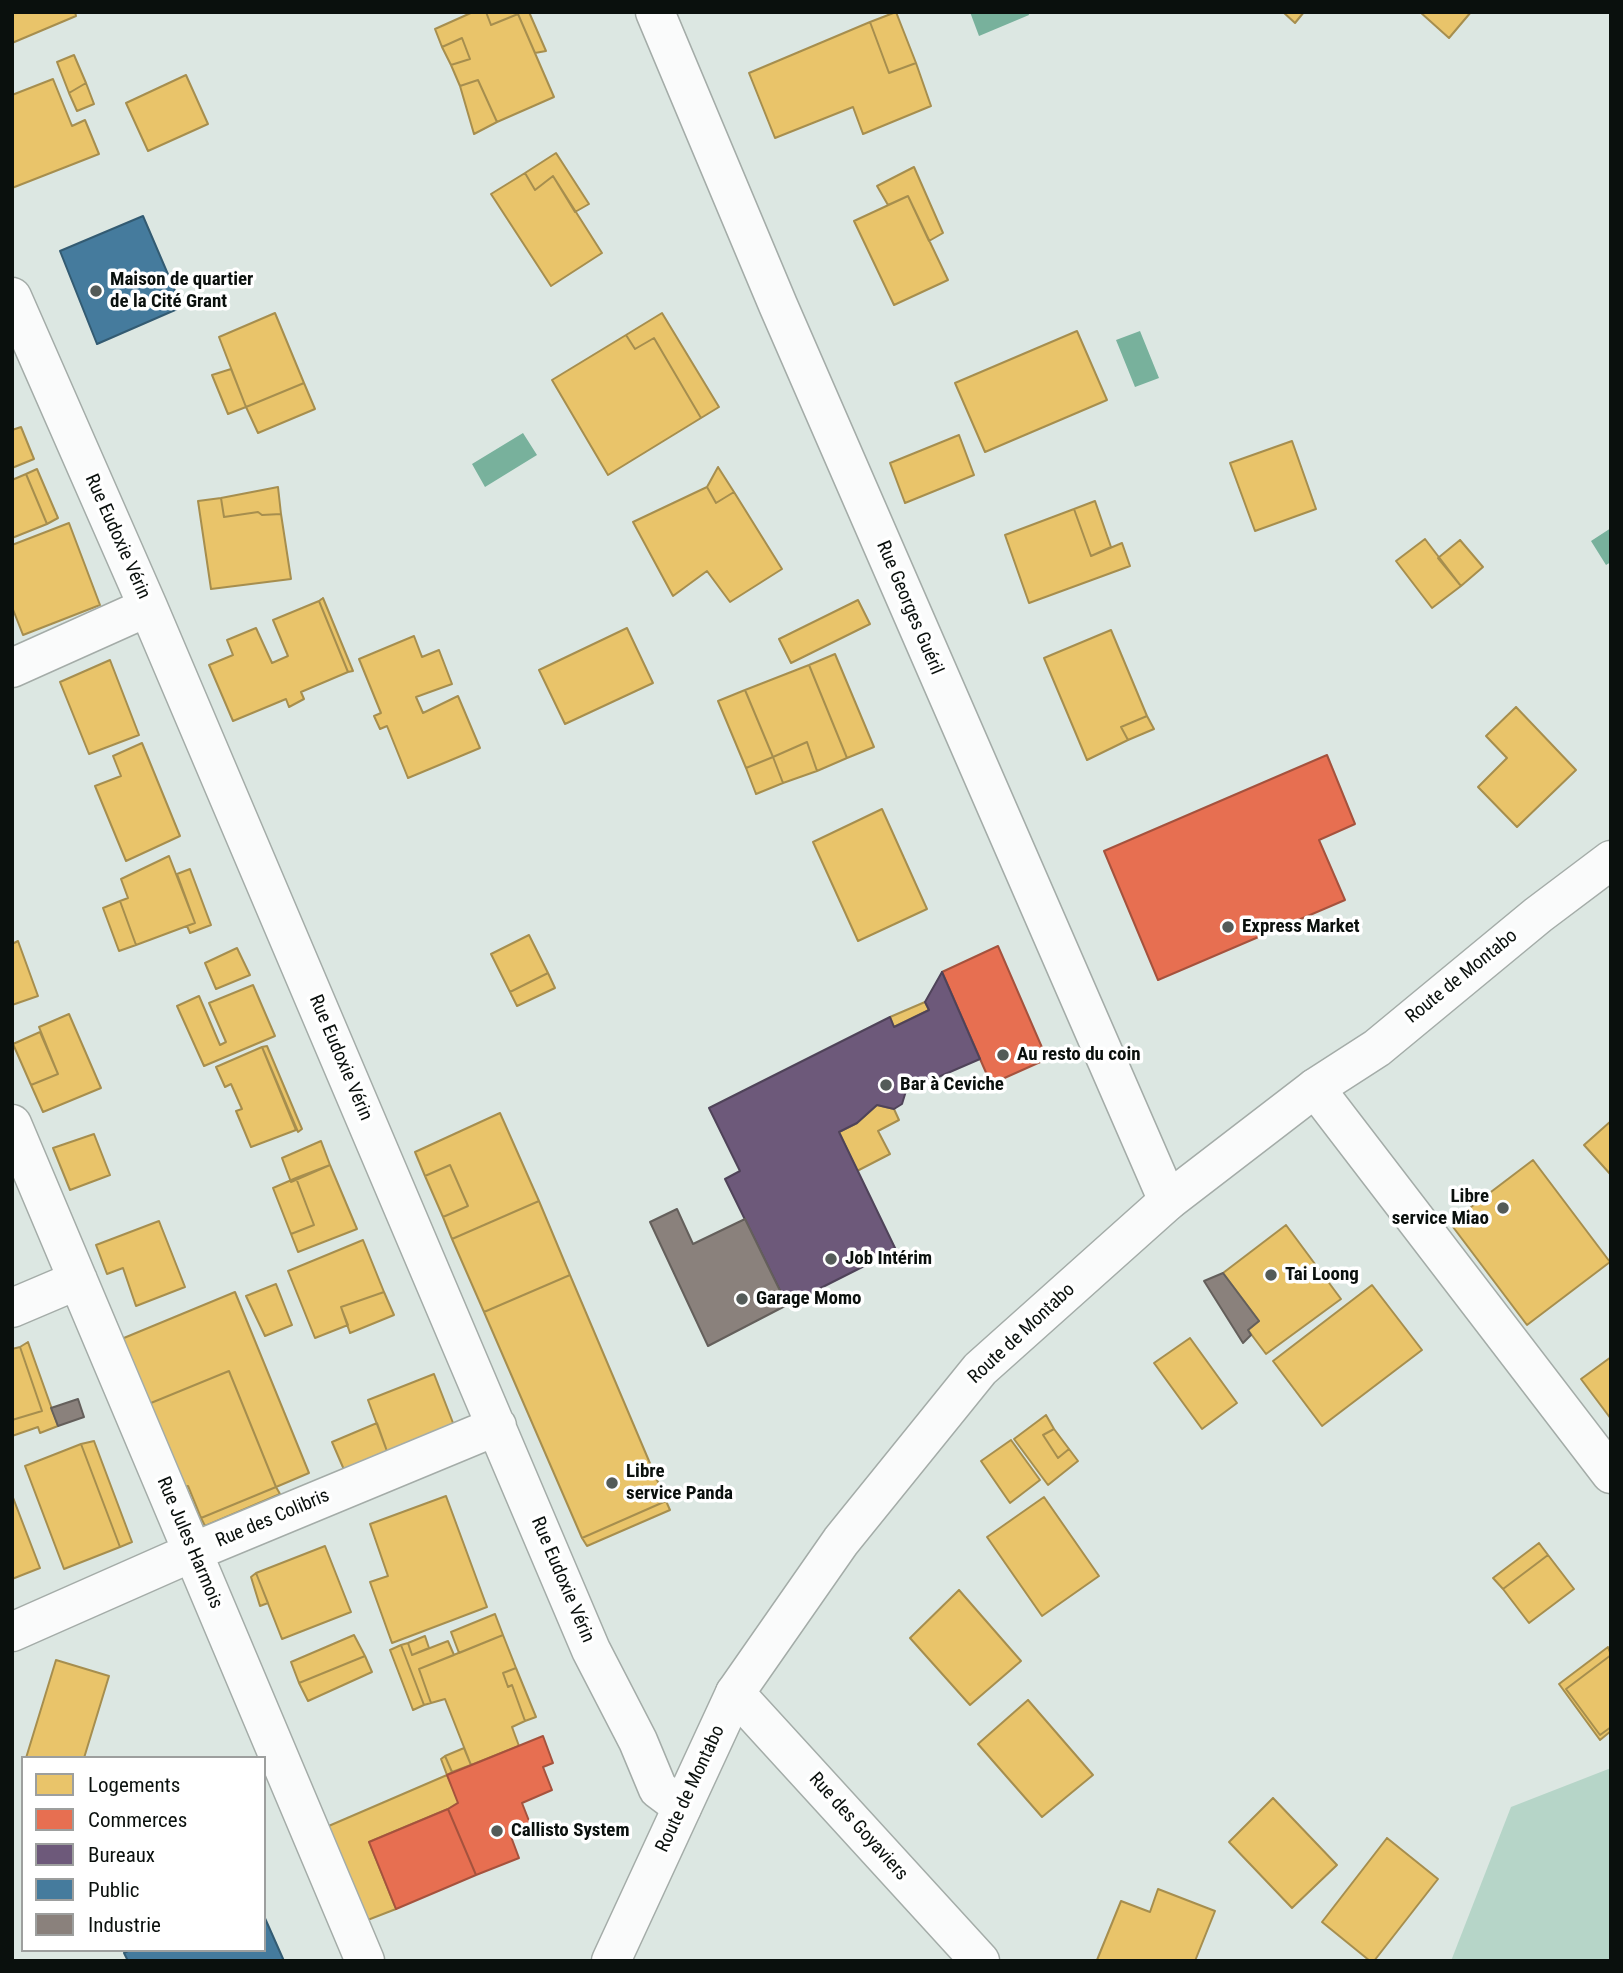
<!DOCTYPE html>
<meta charset="utf-8">
<style>
body{margin:0}
#map{position:relative;width:1623px;height:1973px;overflow:hidden;background:#dce7e2;font-family:"Roboto Condensed",sans-serif}
canvas{display:block}
.frame{position:absolute;inset:0;border:14px solid #0a100d;pointer-events:none}
.legend{position:absolute;left:21px;top:1756px;width:245px;height:196px;box-sizing:border-box;background:#fff;border:2px solid #9d9f9e;margin:0;padding:9px 12px;list-style:none;font-size:21px;color:#0a100d}
.legend li{display:flex;align-items:center;gap:14px;height:35px}
.legend b{width:35px;border:2px solid #9d9f9e}
</style>
<div id="map">
<canvas width="1623" height="1973"></canvas>
<div class="frame"></div>
<ul class="legend">
<li><b style="height:19px;background:#e9c46a"></b>Logements</li>
<li><b style="height:19px;background:#e76f51"></b>Commerces</li>
<li><b style="height:19px;background:#6d597a"></b>Bureaux</li>
<li><b style="height:19px;background:#457b9d"></b>Public</li>
<li><b style="height:19px;background:#8a817c"></b>Industrie</li>
</ul>
</div>
<script>
const c = document.querySelector('canvas').getContext('2d');
c.lineJoin = 'round';
function fillPath(path, color) {
  c.fillStyle = color;
  c.fill(path, 'evenodd');
}
function toPath(rows) {
  const path = new Path2D();
  for (const r of rows) {
    path.moveTo(r[0], r[1]);
    for (let i = 2; i < r.length; i += 2) path.lineTo(r[i], r[i + 1]);
  }
  return path;
}
function strokePath(path, color, width, dash) {
  c.strokeStyle = color;
  c.lineWidth = width;
  c.lineCap = dash ? 'butt' : 'round';
  c.setLineDash(dash || []);
  c.stroke(path);
}
function write(font, color, halo, rows, align = 'center') {
  c.font = font + ' "Roboto Condensed",sans-serif';
  c.lineWidth = 7;
  c.setLineDash([]);
  c.textBaseline = 'middle';
  c.strokeStyle = halo;
  c.fillStyle = color;
  for (const [text, x, y, turn = 0] of rows) {
    c.save();
    c.translate(x, y);
    c.rotate((+turn || 0) * Math.PI / 180);
    c.textAlign = isNaN(turn) ? turn : align;
    if (halo) c.strokeText(text, 0, 0);
    c.fillText(text, 0, 0);
    c.restore();
  }
}
fillPath(toPath([
 [1611,1768,1611,1961,1451,1961,1511,1807]
]), '#b6d5c8');
fillPath(toPath([
 [970,12,1028,12,1029,15,979,36],
 [1140,331,1159,378,1135,387,1116,340],
 [523,433,537,455,485,487,472,464],
 [1611,528,1611,562,1606,565,1591,541]
]), '#78b19c');
const homes = toPath([
 [12,12,75,12,76,16,12,43,12,12],
 [473,12,486,12,491,25,518,14,554,97,497,122,478,80,460,86,451,65,470,59,462,38,442,47,435,29,473,12],
 [486,12,529,12,546,51,535,53,518,14,491,25,486,12],
 [896,12,916,63,889,73,870,22,896,12],
 [1283,12,1304,12,1295,23,1283,12],
 [1420,12,1471,12,1449,38,1420,12],
 [870,22,889,73,916,63,931,106,863,134,853,107,775,138,749,73,870,22],
 [462,38,470,59,451,65,442,47,462,38],
 [74,55,86,83,69,93,57,62,74,55],
 [186,75,208,124,148,151,126,103,186,75],
 [53,79,72,126,85,120,99,154,12,188,12,95,53,79],
 [478,80,497,122,474,134,460,86,478,80],
 [86,83,94,104,77,111,69,93,86,83],
 [556,153,589,204,575,212,553,176,535,190,525,173,556,153],
 [914,167,943,233,929,241,908,196,888,205,877,186,914,167],
 [525,173,535,190,553,176,602,253,551,286,491,194,525,173],
 [908,196,948,280,894,305,854,221,908,196],
 [275,313,304,383,246,407,219,337,275,313],
 [662,313,719,407,701,418,654,338,635,349,626,335,662,313],
 [1077,331,1107,400,985,452,955,383,1077,331],
 [626,335,635,349,654,338,701,418,608,475,552,380,626,335],
 [231,369,246,407,228,414,212,375,231,369],
 [304,383,315,409,258,433,246,407,304,383],
 [21,427,34,459,12,468,12,430,21,427],
 [959,435,974,475,905,503,890,463,959,435],
 [1292,441,1316,509,1255,531,1230,463,1292,441],
 [718,467,734,492,716,503,707,487,718,467],
 [37,469,58,518,47,524,26,474,37,469],
 [26,474,47,524,12,538,12,480,26,474],
 [278,487,281,514,262,515,258,512,224,517,221,498,278,487],
 [707,487,716,503,734,492,782,569,730,602,707,571,673,596,633,522,707,487],
 [221,498,224,517,258,512,262,515,281,514,291,579,211,589,198,501,221,498],
 [1095,501,1111,547,1091,556,1074,509,1095,501],
 [1074,509,1091,556,1122,543,1130,566,1029,603,1005,535,1074,509],
 [69,523,100,605,23,635,12,607,12,545,69,523],
 [1425,539,1461,586,1432,608,1396,561,1425,539],
 [1460,540,1483,567,1461,586,1438,558,1460,540],
 [323,598,353,671,348,672,319,601,323,598],
 [858,600,870,624,791,663,779,639,858,600],
 [319,601,348,672,301,692,304,699,289,707,286,699,233,721,209,665,233,655,227,640,256,628,272,663,288,656,273,620,319,601],
 [627,628,653,683,565,724,539,670,627,628],
 [1111,630,1147,716,1121,727,1128,740,1087,760,1044,658,1111,630],
 [414,636,422,657,439,650,452,684,416,697,423,713,458,696,480,748,408,778,387,726,380,729,374,716,381,713,359,659,414,636],
 [835,654,874,747,847,758,809,665,835,654],
 [110,660,139,735,89,754,60,682,110,660],
 [809,665,847,758,817,771,807,742,773,757,745,690,809,665],
 [745,690,773,757,746,768,718,701,745,690],
 [1516,707,1576,770,1517,827,1478,787,1507,758,1486,736,1516,707],
 [1147,716,1154,729,1128,740,1121,727,1147,716],
 [807,742,817,771,783,783,773,757,807,742],
 [142,743,180,836,126,861,95,786,121,776,113,756,142,743],
 [773,757,783,783,756,794,746,768,773,757],
 [882,809,927,909,858,941,813,842,882,809],
 [169,856,195,923,136,945,120,901,128,898,121,879,169,856],
 [190,869,211,925,190,933,187,926,195,923,177,874,190,869],
 [120,901,136,945,119,951,103,908,120,901],
 [529,935,548,973,510,992,491,954,529,935],
 [18,941,38,996,12,1005,12,944,18,941],
 [237,948,250,975,216,989,205,963,237,948],
 [548,973,555,988,517,1006,510,992,548,973],
 [253,985,275,1036,204,1066,177,1006,199,996,220,1045,226,1042,209,1003,253,985],
 [925,1002,929,1010,894,1027,890,1017,925,1002],
 [69,1014,101,1088,43,1112,31,1085,58,1074,39,1027,69,1014],
 [40,1032,58,1074,31,1085,13,1044,40,1032],
 [267,1046,302,1129,298,1132,262,1047,267,1046],
 [262,1047,296,1130,251,1147,236,1111,242,1109,231,1084,225,1087,216,1067,262,1047],
 [877,1105,894,1109,899,1120,878,1131,890,1154,857,1171,839,1132,857,1123,877,1105],
 [500,1113,539,1201,452,1239,443,1217,468,1206,450,1165,425,1176,415,1152,500,1113],
 [1611,1121,1611,1175,1584,1145,1611,1121],
 [94,1134,110,1175,70,1190,53,1148,94,1134],
 [321,1141,330,1165,291,1182,282,1158,321,1141],
 [1533,1160,1610,1262,1527,1325,1450,1223,1533,1160],
 [330,1165,357,1229,298,1252,291,1234,314,1225,296,1178,330,1165],
 [450,1165,468,1206,443,1217,425,1176,450,1165],
 [296,1178,314,1225,291,1234,273,1188,296,1178],
 [539,1201,570,1275,484,1312,452,1239,539,1201],
 [159,1221,185,1287,136,1306,123,1268,107,1274,96,1245,159,1221],
 [1286,1225,1341,1299,1266,1354,1248,1330,1259,1321,1223,1273,1286,1225],
 [363,1240,384,1292,341,1307,348,1325,315,1338,288,1271,363,1240],
 [570,1275,666,1501,582,1538,484,1312,570,1275],
 [276,1284,292,1325,265,1336,246,1296,276,1284],
 [1372,1285,1422,1350,1322,1426,1273,1361,1372,1285],
 [235,1292,309,1473,276,1487,229,1371,146,1405,119,1340,235,1292],
 [384,1292,394,1315,350,1333,341,1307,384,1292],
 [1190,1338,1237,1403,1202,1429,1154,1363,1190,1338],
 [28,1342,58,1426,40,1433,38,1427,12,1436,12,1420,42,1411,20,1347,28,1342],
 [20,1347,42,1411,12,1420,12,1349,20,1347],
 [1611,1357,1611,1419,1581,1379,1611,1357],
 [229,1371,276,1487,201,1518,188,1486,180,1489,146,1405,229,1371],
 [434,1374,455,1428,388,1454,368,1400,434,1374],
 [1046,1415,1054,1429,1043,1435,1058,1458,1069,1449,1078,1461,1048,1485,1014,1439,1046,1415],
 [377,1423,388,1454,345,1472,332,1442,377,1423],
 [1054,1429,1069,1449,1058,1458,1043,1435,1054,1429],
 [1011,1440,1040,1480,1010,1503,981,1461,1011,1440],
 [94,1441,132,1542,120,1547,81,1444,94,1441],
 [81,1444,120,1547,64,1569,25,1466,81,1444],
 [276,1487,280,1494,205,1526,201,1518,276,1487],
 [12,1495,40,1568,12,1579,12,1495],
 [446,1496,487,1607,392,1643,370,1582,388,1576,370,1524,446,1496],
 [1044,1497,1099,1576,1042,1616,987,1537,1044,1497],
 [666,1501,670,1510,587,1546,582,1538,666,1501],
 [1539,1543,1548,1555,1503,1589,1493,1578,1539,1543],
 [325,1546,351,1612,282,1639,256,1573,325,1546],
 [1548,1555,1574,1589,1529,1623,1503,1589,1548,1555],
 [256,1573,268,1603,260,1606,251,1577,256,1573],
 [959,1590,1021,1661,970,1705,910,1638,959,1590],
 [495,1614,503,1635,459,1653,451,1632,495,1614],
 [354,1635,365,1656,299,1683,291,1662,354,1635],
 [503,1635,516,1668,503,1673,508,1687,512,1685,525,1721,512,1727,519,1746,471,1765,445,1699,431,1703,419,1669,503,1635],
 [425,1636,429,1648,412,1655,408,1643,425,1636],
 [448,1641,454,1655,419,1669,431,1703,424,1705,401,1645,408,1643,412,1655,448,1641],
 [401,1645,424,1705,413,1710,390,1650,401,1645],
 [1608,1647,1611,1655,1566,1689,1600,1735,1611,1727,1611,1731,1600,1740,1559,1684,1608,1647],
 [1611,1655,1611,1727,1600,1735,1566,1689,1611,1655],
 [365,1656,372,1672,308,1701,299,1683,365,1656],
 [56,1660,109,1676,84,1758,26,1758,56,1660],
 [516,1668,536,1717,525,1721,512,1685,508,1687,503,1673,516,1668],
 [1028,1700,1093,1775,1042,1817,978,1744,1028,1700],
 [464,1748,471,1765,452,1772,445,1756,464,1748],
 [445,1756,452,1772,447,1775,441,1759,445,1756],
 [447,1775,459,1802,448,1809,369,1842,396,1909,365,1921,324,1828,447,1775],
 [1273,1798,1337,1865,1292,1908,1229,1842,1273,1798],
 [1387,1838,1438,1879,1374,1961,1370,1961,1322,1922,1387,1838],
 [1158,1889,1215,1911,1195,1961,1097,1960,1121,1901,1150,1912,1158,1889]
]);
fillPath(homes, '#e9c46a');
strokePath(homes, '#a68e4e', 2);
const shops = toPath([
 [1327,755,1355,824,1319,840,1345,900,1158,980,1104,851,1327,755],
 [998,946,1047,1059,991,1084,942,972,998,946],
 [543,1736,553,1763,543,1767,552,1790,522,1803,531,1826,510,1834,519,1858,476,1875,448,1809,458,1803,447,1775,543,1736],
 [448,1809,476,1875,396,1909,369,1842,448,1809]
]);
fillPath(shops, '#e76f51');
strokePath(shops, '#a5523d', 2);
const offices = toPath([
 [942,972,980,1059,906,1091,902,1104,894,1109,877,1105,857,1123,839,1132,896,1250,787,1305,725,1179,740,1171,709,1108,890,1017,894,1027,929,1010,925,1002,942,972]
]);
fillPath(offices, '#6d597a');
strokePath(offices, '#4f4359', 2);
const public = toPath([
 [143,216,182,307,97,344,60,251,143,216],
 [264,1916,284,1961,128,1961,124,1953,130,1950,264,1950,264,1916]
]);
fillPath(public, '#457b9d');
strokePath(public, '#335b72', 2);
const industry = toPath([
 [677,1209,693,1244,745,1219,787,1305,708,1346,650,1222,677,1209],
 [1223,1273,1259,1321,1248,1330,1251,1335,1243,1343,1204,1281,1223,1273],
 [78,1399,84,1417,58,1426,51,1408,78,1399]
]);
fillPath(industry, '#8a817c');
strokePath(industry, '#645f5b', 2);
const minor = toPath([
 [655,12,778,305,1168,1201],
 [12,297,148,607,591,1650,638,1741,658,1789,682,1807],
 [12,668,148,607],
 [1315,1088,1611,1474],
 [12,1124,365,1961],
 [12,1308,78,1280],
 [12,1632,193,1552,497,1426],
 [735,1693,980,1961]
]);
const secondary = toPath([
 [611,1961,735,1693,841,1541,980,1369,1168,1201,1315,1088,1377,1048,1538,915,1611,860]
]);
strokePath(minor, '#a4aca8', 41);
strokePath(secondary, '#a4aca8', 41);
strokePath(minor, '#fafbfb', 38);
strokePath(secondary, '#fafbfb', 38);
for (const [x, y, r, color] of [
 [96,291,7,"#545b58"],
 [1228,927,7,"#545b58"],
 [1003,1055,7,"#545b58"],
 [886,1085,7,"#545b58"],
 [1503,1208,7,"#545b58"],
 [831,1259,7,"#545b58"],
 [1271,1275,7,"#545b58"],
 [742,1299,7,"#545b58"],
 [612,1483,7,"#545b58"],
 [497,1831,7,"#545b58"]
]) {
  const dot = new Path2D();
  dot.arc(x, y, r, 0, 2 * Math.PI);
  c.fillStyle = color;
  c.fill(dot);
  strokePath(dot, '#fff', 2.5);
}
write('bold 19px', '#0a100d', '#fff', [
 ["Maison de quartier",110,280],
 ["de la Cité Grant",110,302],
 ["Express Market",1242,927],
 ["Au resto du coin",1017,1055],
 ["Bar à Ceviche",900,1085],
 ["Libre",1489,1197,"right"],
 ["service Miao",1489,1219,"right"],
 ["Job Intérim",845,1259],
 ["Tai Loong",1285,1275],
 ["Garage Momo",756,1299],
 ["Libre",626,1472],
 ["service Panda",626,1494],
 ["Callisto System",511,1831]
], 'left');
write('19px', '#0a100d', '#fff', [
 ["Rue Eudoxie Vérin",117,537,66],
 ["Rue Georges Guéril",909,608,67],
 ["Route de Montabo",1462,977,-39],
 ["Rue Eudoxie Vérin",340,1058,67],
 ["Route de Montabo",1022,1334,-43],
 ["Rue des Colibris",273,1519,-23],
 ["Rue Jules Harmois",189,1543,67],
 ["Rue Eudoxie Vérin",562,1580,67],
 ["Route de Montabo",691,1789,-65],
 ["Rue des Goyaviers",858,1827,48]
]);
</script>
